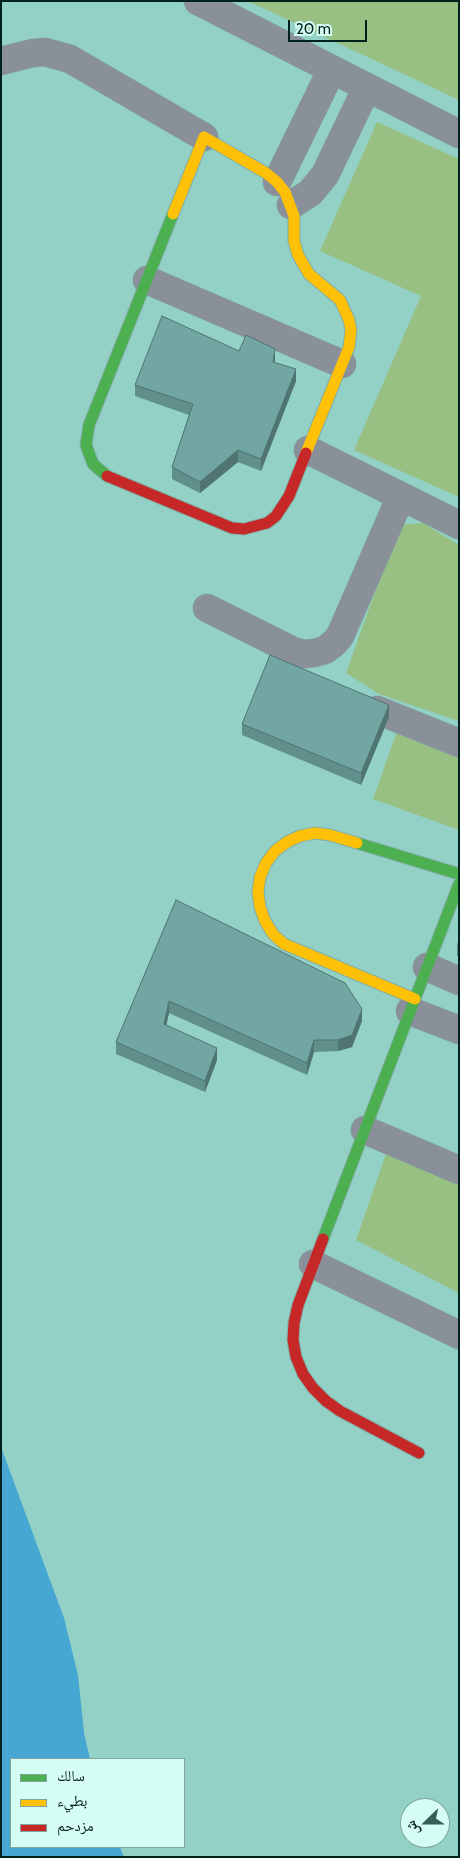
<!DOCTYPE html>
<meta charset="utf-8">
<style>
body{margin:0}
#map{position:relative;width:460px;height:1858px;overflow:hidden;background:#93d0c5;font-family:Cabin,"Noto Naskh Arabic",sans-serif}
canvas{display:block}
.frame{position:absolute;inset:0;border:2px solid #00221c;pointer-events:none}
.legend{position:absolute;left:10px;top:1758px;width:175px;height:90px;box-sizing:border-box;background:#d5fdf3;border:1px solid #80a59d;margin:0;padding:6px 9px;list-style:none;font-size:15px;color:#00221c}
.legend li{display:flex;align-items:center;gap:10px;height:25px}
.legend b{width:25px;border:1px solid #80a59d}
.north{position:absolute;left:400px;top:1798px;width:50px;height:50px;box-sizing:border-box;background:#d5fdf3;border:1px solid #80a59d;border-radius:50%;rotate:248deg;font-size:14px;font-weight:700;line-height:20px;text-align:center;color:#00221c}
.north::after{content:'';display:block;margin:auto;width:18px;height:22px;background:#335f57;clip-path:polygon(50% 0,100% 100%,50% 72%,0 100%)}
.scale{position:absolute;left:288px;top:20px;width:79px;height:22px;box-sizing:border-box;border:2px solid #00221c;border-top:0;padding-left:6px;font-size:15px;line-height:18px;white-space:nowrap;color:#00221c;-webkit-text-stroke:4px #d5fdf3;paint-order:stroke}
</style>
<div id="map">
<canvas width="460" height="1858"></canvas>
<div class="frame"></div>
<ul class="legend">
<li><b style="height:6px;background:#4caf50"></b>سالك</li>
<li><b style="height:6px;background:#ffc107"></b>بطيء</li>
<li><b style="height:6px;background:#c62828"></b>مزدحم</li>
</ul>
<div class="north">ش</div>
<div class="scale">20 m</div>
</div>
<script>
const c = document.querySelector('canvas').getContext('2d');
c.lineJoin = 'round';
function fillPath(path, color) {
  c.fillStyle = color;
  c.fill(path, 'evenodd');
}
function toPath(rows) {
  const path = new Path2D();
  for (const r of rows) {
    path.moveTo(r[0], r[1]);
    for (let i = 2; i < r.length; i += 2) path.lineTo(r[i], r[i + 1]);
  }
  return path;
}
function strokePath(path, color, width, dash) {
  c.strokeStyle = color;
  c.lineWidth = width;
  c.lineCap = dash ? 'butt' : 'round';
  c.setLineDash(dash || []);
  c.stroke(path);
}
fillPath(toPath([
 [248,1,458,1,459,100],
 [377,122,459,159,459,497,354,450,421,296,320,251],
 [423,523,459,545,459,721,379,694,346,673,399,525],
 [400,723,459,745,459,830,373,799],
 [388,1148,459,1176,459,1293,356,1240]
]), '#98c083');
fillPath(toPath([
 [1,1447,64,1618,78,1675,84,1733,90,1759,11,1759,11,1847,120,1847,124,1857,1,1857]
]), '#46a8d2');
const street = toPath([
 [198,1,459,134],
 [1,61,33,53,45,52,70,59,204,137],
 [277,182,332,69],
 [291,205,310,193,325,175,367,87],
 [147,280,342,364],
 [308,450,459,525],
 [207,608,293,651,304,654,314,653,325,650,333,644,340,636,401,496],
 [377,710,459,743],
 [427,967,459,981],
 [410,1011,459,1030],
 [365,1130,459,1170],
 [313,1264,459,1335]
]);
const fast = toPath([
 [107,476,93,464,86,445,89,425,173,214],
 [357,843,459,874],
 [323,1239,459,884]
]);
const slow = toPath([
 [204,137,266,173,277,182,285,192,294,216,294,241,298,255,309,274,340,300,349,320,351,330,349,347,306,453],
 [173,214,204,137],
 [357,843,330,835,315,833,300,836,287,842,275,851,266,863,260,877,258,892,260,907,265,921,273,934,284,944,415,999]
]);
const jam = toPath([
 [107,476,232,528,244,529,267,523,276,516,289,496,306,453],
 [323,1239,298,1305,294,1323,293,1340,296,1357,303,1374,313,1388,326,1401,340,1411,419,1453]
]);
strokePath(street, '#81afa7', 29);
strokePath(fast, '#81afa7', 13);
strokePath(slow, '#81afa7', 13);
strokePath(jam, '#81afa7', 13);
strokePath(street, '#8a9099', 28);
strokePath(fast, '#4caf50', 11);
strokePath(slow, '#ffc107', 11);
strokePath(jam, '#c62828', 11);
fillPath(toPath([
 [239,351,275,361,275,362,296,381,261,471,238,462,200,493,172,479,172,467,189,415,135,396,135,385],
 [389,717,361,785,242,735,242,724],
 [176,900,362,1021,352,1047,338,1051,314,1052,307,1075,169,1013,166,1025,217,1060,205,1092,116,1054,116,1042],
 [459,941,459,956,457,956,457,944]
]), '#618f8c');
fillPath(toPath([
 [275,349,275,361,273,373,273,362],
 [296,369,296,381,261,471,261,459],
 [238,450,238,462,200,493,200,482],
 [389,705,389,717,361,785,361,773],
 [169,1001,169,1013,164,1036,164,1024],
 [362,1009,362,1021,352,1047,338,1051,338,1040],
 [314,1040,314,1052,307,1075,307,1063],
 [217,1048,217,1060,205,1092,205,1081]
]), '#4f7472');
const building = toPath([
 [162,316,239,351,246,335,275,349,273,362,296,369,261,459,238,450,200,482,172,467,193,404,135,385,162,316],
 [270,655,389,705,361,773,242,724,270,655],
 [176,900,345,983,362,1009,352,1035,338,1040,314,1040,307,1063,169,1001,164,1024,217,1048,205,1081,116,1042,176,900]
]);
fillPath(building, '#71a6a3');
strokePath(building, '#4f7472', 1);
</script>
